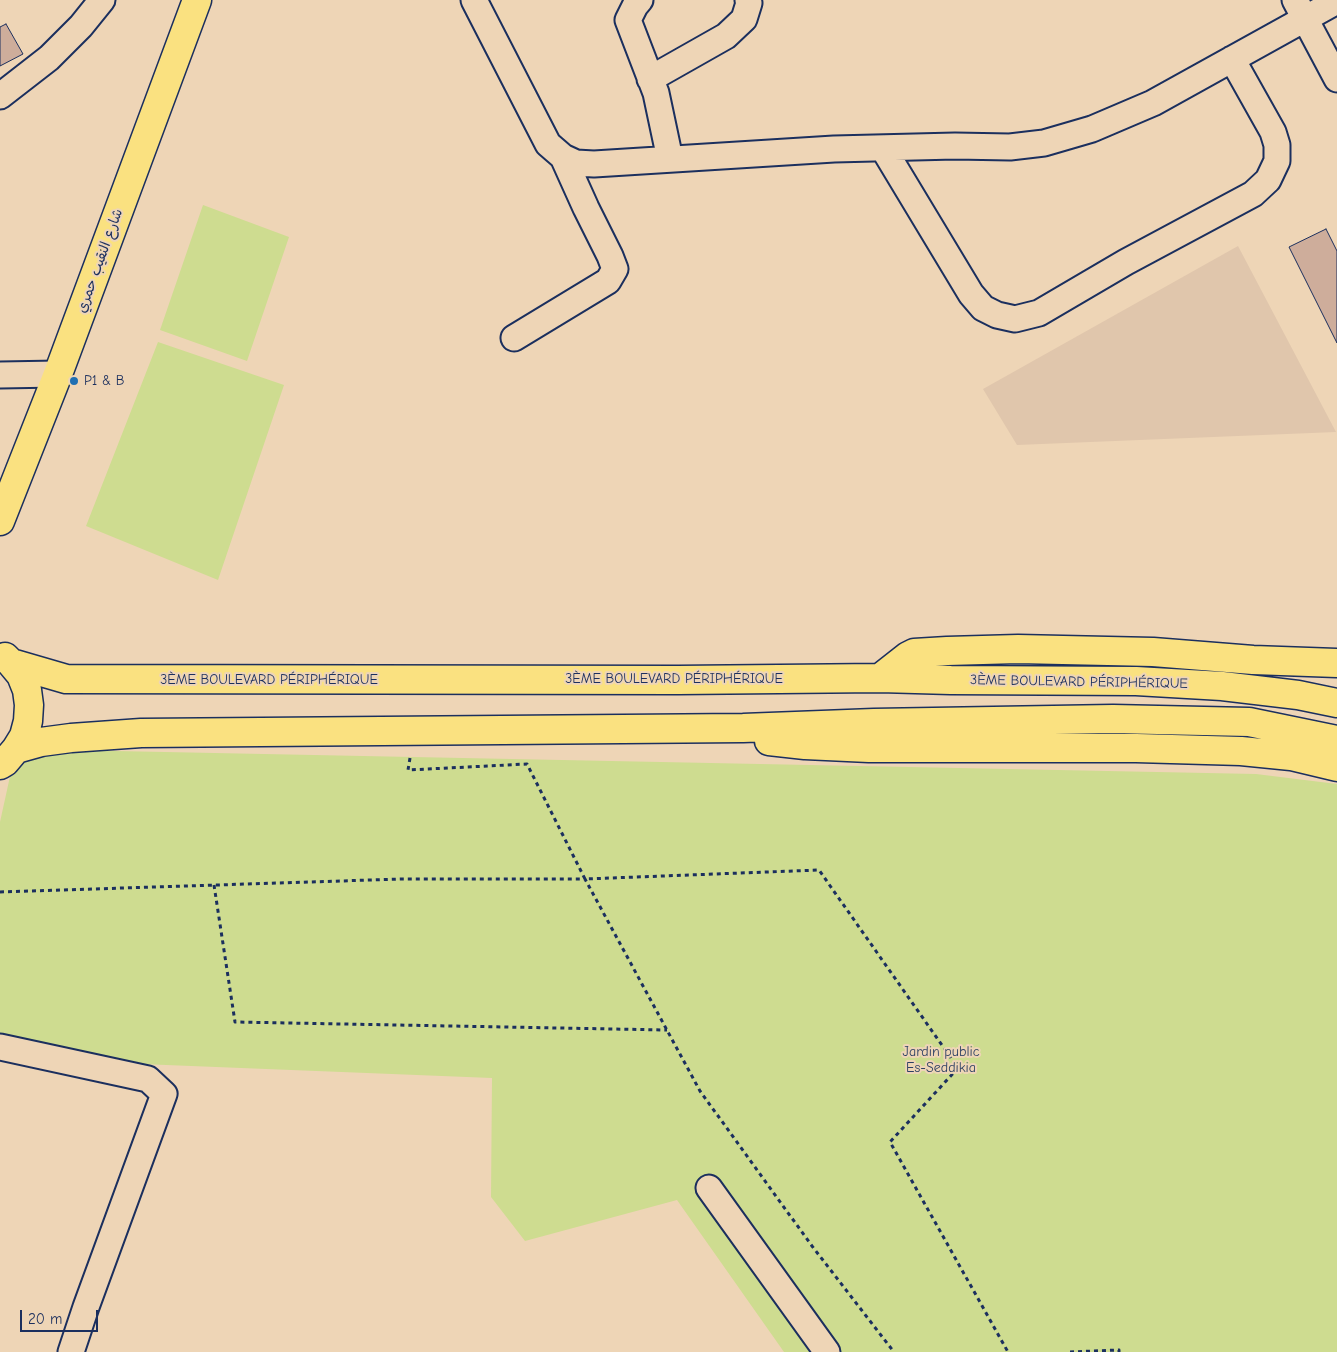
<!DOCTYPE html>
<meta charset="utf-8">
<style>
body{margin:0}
#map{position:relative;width:1337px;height:1352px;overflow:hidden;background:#eed5b6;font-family:"Comic Neue",sans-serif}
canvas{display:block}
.scale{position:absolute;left:20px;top:1310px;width:78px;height:22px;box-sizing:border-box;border:2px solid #1b2f5e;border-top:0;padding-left:6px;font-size:15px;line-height:18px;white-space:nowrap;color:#1b2f5e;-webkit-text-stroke:4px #eed5b6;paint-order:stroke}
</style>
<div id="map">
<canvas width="1337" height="1352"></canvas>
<div class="scale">20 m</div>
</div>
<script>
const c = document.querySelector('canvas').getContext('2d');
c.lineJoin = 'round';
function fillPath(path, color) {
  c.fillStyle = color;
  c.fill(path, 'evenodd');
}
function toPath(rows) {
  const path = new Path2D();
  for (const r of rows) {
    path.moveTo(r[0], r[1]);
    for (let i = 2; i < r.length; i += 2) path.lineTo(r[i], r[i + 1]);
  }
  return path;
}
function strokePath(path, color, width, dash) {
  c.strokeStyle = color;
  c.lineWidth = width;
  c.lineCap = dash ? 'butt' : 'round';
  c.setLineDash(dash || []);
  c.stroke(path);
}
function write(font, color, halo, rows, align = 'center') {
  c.font = font + ' "Comic Neue","Playpen Sans Arabic",sans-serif';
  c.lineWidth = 4;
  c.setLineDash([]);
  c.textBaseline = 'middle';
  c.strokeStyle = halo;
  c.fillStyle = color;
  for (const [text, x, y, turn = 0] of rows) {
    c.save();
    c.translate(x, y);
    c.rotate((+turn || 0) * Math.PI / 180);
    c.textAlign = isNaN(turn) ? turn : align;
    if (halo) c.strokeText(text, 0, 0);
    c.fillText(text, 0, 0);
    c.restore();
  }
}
fillPath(toPath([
 [1238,246,1336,432,1017,445,983,389]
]), '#e0c6ac');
fillPath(toPath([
 [203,205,289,237,247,361,160,330],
 [158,342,284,385,218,580,86,526],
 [16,749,1256,774,1337,784,1337,1352,784,1352,677,1200,525,1241,491,1197,492,1078,141,1064,0,1044,0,822]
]), '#cedc90');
const building = toPath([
 [6,24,23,54,0,66,0,27,6,24],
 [1326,229,1337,251,1337,343,1289,247,1326,229]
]);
fillPath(building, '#cead9b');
strokePath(building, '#1b2f5e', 1);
const minor = toPath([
 [474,0,548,144,563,157,576,163,594,164,834,149,955,146,1010,147,1044,143,1092,129,1153,103,1337,1],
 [640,0,635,6,628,20,656,93,670,159],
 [1295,0,1337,79],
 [650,79,726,36,744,19,749,3,748,0],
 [0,96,49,58,81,26,102,0],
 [883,148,971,294,983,308,997,315,1015,319,1039,313,1126,262,1253,194,1268,180,1277,161,1277,145,1273,132,1232,59],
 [514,338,608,281,615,269,610,256,586,208,563,157],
 [0,375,58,374],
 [0,1047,148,1079,164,1094,86,1307,71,1352],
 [709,1188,827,1352]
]);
const major = toPath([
 [0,521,58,374,197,0],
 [11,663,66,679,678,680,880,678,951,680,1136,681,1222,686,1298,695,1337,703],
 [880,678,908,656,914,653,947,651,1018,649,1153,652,1253,660,1337,663],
 [769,741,805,745,869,748,1136,748,1241,751,1291,756,1337,767],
 [16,749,41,742,71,738,141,733,743,728,874,723,1113,719,1249,722,1337,740],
 [0,765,5,762,16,749,24,736,28,721,29,705,27,690,21,675,11,663,5,657]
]);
strokePath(minor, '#1b2f5e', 29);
strokePath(major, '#1b2f5e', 31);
strokePath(toPath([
 [410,758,408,770,527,764,585,879,819,870,958,1068,890,1142,1008,1352],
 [214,885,235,1022,667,1030],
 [0,892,402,879,585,879,700,1091,812,1246,894,1352],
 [1070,1352,1119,1350,1119,1352]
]), '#1b2f5e', 3, [4, 4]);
strokePath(minor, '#eed5b6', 25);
strokePath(major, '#fae180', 28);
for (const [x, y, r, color] of [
 [74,381,5,"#1f6fb2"]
]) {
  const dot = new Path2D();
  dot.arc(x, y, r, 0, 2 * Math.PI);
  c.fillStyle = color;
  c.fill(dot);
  strokePath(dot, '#eed5b6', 2);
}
write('14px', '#1b2f5e', '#eed5b6', [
 ["شارع النقيب حمري",100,261,-70],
 ["3ÈME BOULEVARD PÉRIPHÉRIQUE",674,679],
 ["3ÈME BOULEVARD PÉRIPHÉRIQUE",269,680],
 ["3ÈME BOULEVARD PÉRIPHÉRIQUE",1079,682,1]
]);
write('14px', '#1b2f5e', '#eed5b6', [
 ["P1 & B",84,381]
], 'left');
write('14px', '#2d4063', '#eed5b6', [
 ["Jardin public",941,1052],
 ["Es-Seddikia",941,1068]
]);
</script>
